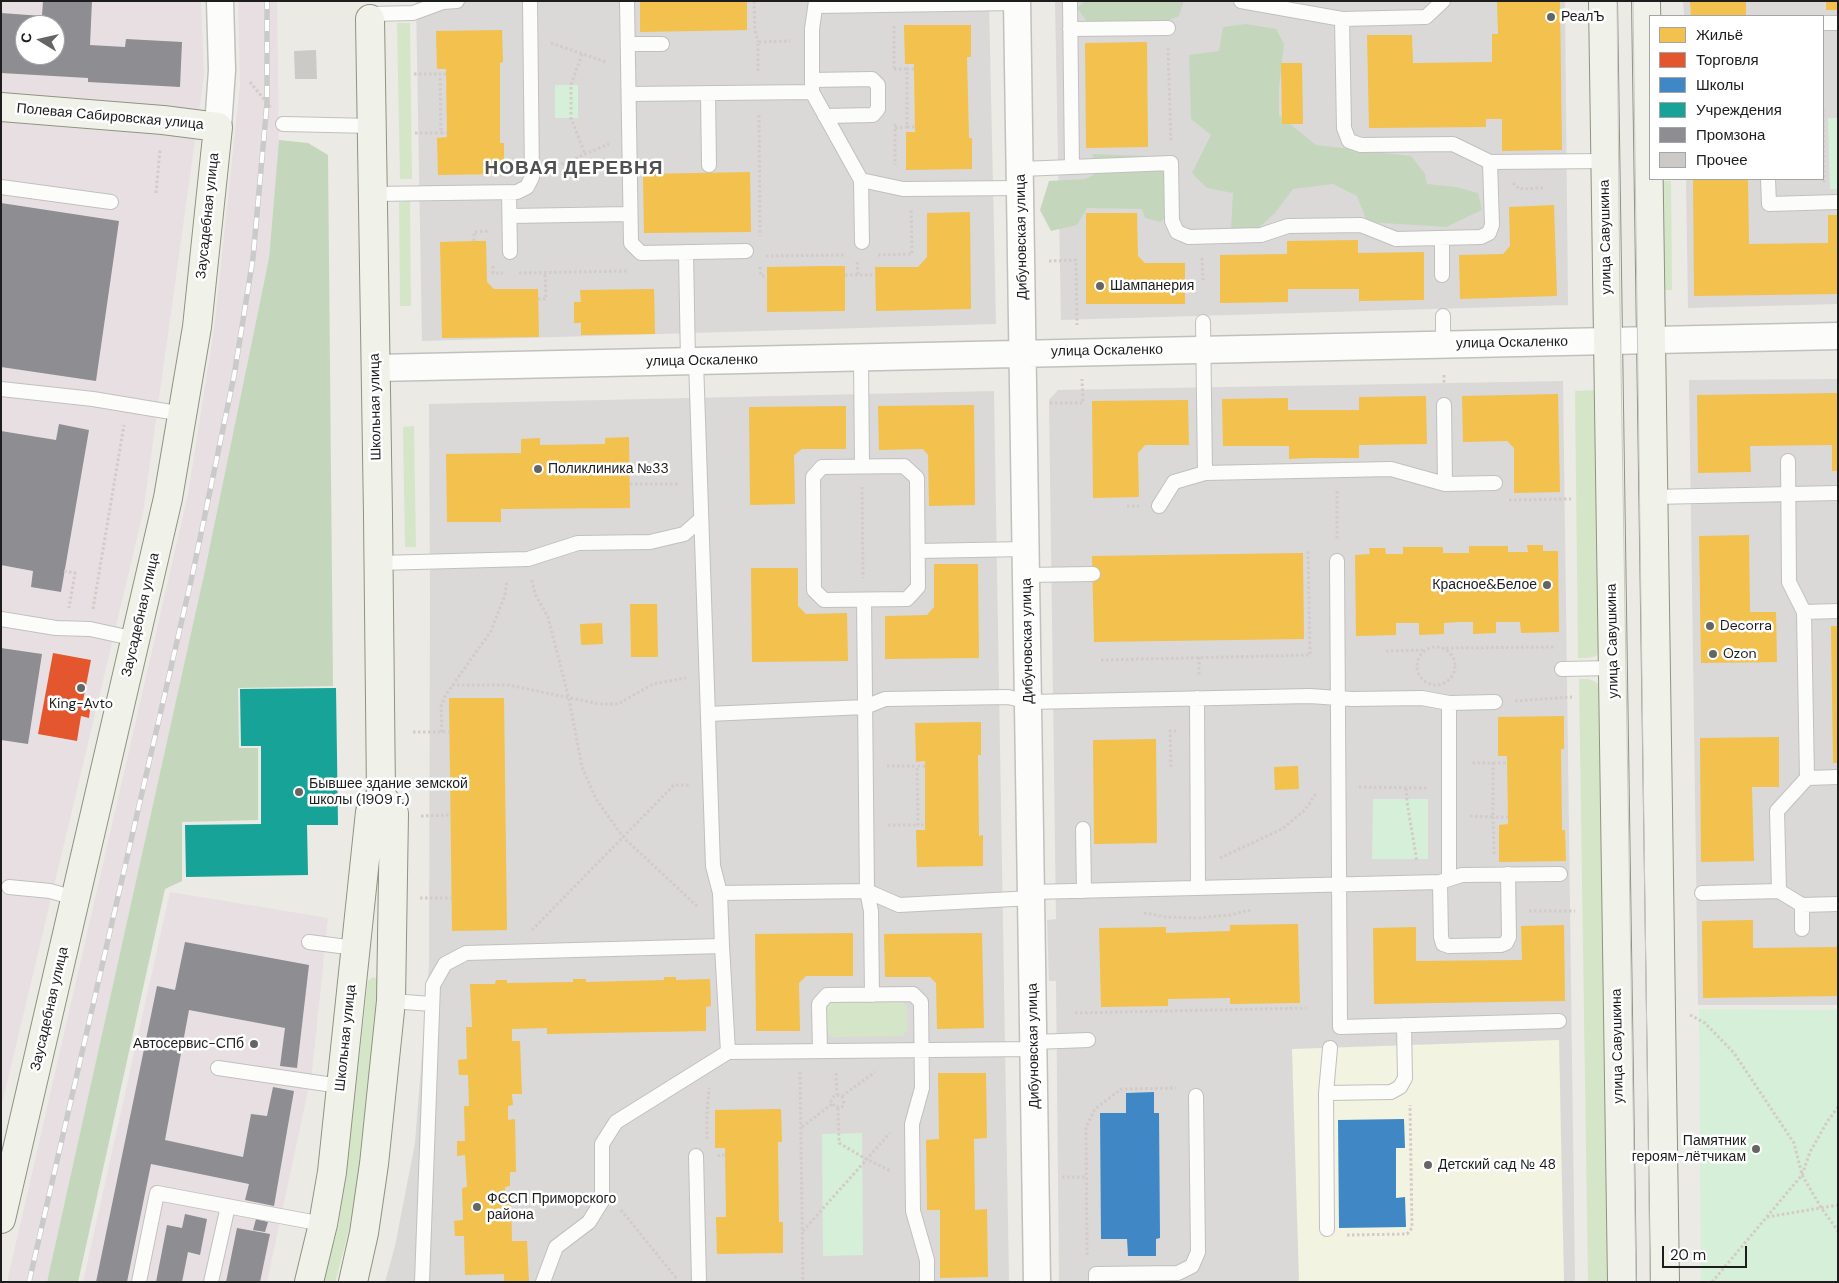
<!DOCTYPE html>
<meta charset="utf-8">
<style>
body{margin:0}
#map{position:relative;width:1839px;height:1283px;overflow:hidden;background:#ebeae5;font-family:"DM Sans",sans-serif}
canvas{display:block}
.frame{position:absolute;inset:0;border:2px solid #1d1d1d;pointer-events:none}
.legend{position:absolute;left:1649px;top:15px;width:175px;height:165px;box-sizing:border-box;background:#fff;border:1px solid #a5a5a5;margin:0;padding:6px 9px;list-style:none;font-size:15px;color:#1d1d1d}
.legend li{display:flex;align-items:center;gap:10px;height:25px}
.legend b{width:25px;border:1px solid #a5a5a5}
.north{position:absolute;left:15px;top:15px;width:50px;height:50px;box-sizing:border-box;background:#fff;border:1px solid #a5a5a5;border-radius:50%;rotate:279deg;font-size:14px;font-weight:700;line-height:20px;text-align:center;color:#1d1d1d}
.north::after{content:'';display:block;margin:auto;width:18px;height:22px;background:#656563;clip-path:polygon(50% 0,100% 100%,50% 72%,0 100%)}
.scale{position:absolute;left:1662px;top:1246px;width:85px;height:22px;box-sizing:border-box;border:2px solid #1d1d1d;border-top:0;padding-left:6px;font-size:15px;line-height:18px;white-space:nowrap;color:#1d1d1d;-webkit-text-stroke:4px #fff;paint-order:stroke}
</style>
<div id="map">
<canvas width="1839" height="1283"></canvas>
<div class="frame"></div>
<ul class="legend">
<li><b style="height:14px;background:#f2c14e"></b>Жильё</li>
<li><b style="height:14px;background:#e4572e"></b>Торговля</li>
<li><b style="height:14px;background:#3f88c5"></b>Школы</li>
<li><b style="height:14px;background:#17a398"></b>Учреждения</li>
<li><b style="height:14px;background:#8d8d92"></b>Промзона</li>
<li><b style="height:14px;background:#cccac7"></b>Прочее</li>
</ul>
<div class="north">С</div>
<div class="scale">20 m</div>
</div>
<script>
const c = document.querySelector('canvas').getContext('2d');
c.lineJoin = 'round';
function fillPath(path, color) {
  c.fillStyle = color;
  c.fill(path, 'evenodd');
}
function toPath(rows) {
  const path = new Path2D();
  for (const r of rows) {
    if (r.length === 3) {
      path.moveTo(r[0] + r[2], r[1]);
      path.arc(r[0], r[1], r[2], 0, 2 * Math.PI);
      continue;
    }
    path.moveTo(r[0], r[1]);
    for (let i = 2; i < r.length; i += 2) path.lineTo(r[i], r[i + 1]);
  }
  return path;
}
function strokePath(path, color, width, dash) {
  c.strokeStyle = color;
  c.lineWidth = width;
  c.lineCap = dash ? 'butt' : 'round';
  c.setLineDash(dash || []);
  c.stroke(path);
}
function write(font, color, halo, rows, align = 'center') {
  c.font = font + ' "DM Sans",sans-serif';
  c.lineWidth = 5;
  c.setLineDash([]);
  c.textBaseline = 'middle';
  c.strokeStyle = halo;
  c.fillStyle = color;
  for (const [text, x, y, turn = 0] of rows) {
    c.save();
    c.translate(x, y);
    c.rotate((+turn || 0) * Math.PI / 180);
    c.textAlign = isNaN(turn) ? turn : align;
    if (halo) c.strokeText(text, 0, 0);
    c.fillText(text, 0, 0);
    c.restore();
  }
}
fillPath(toPath([
 [416,1,989,1,996,324,422,341],
 [1055,1,1565,1,1568,305,1061,320],
 [1683,1,1838,1,1838,304,1688,308,1686,179,1823,179,1823,16,1684,16],
 [1838,379,1838,1005,1698,1005,1689,380],
 [1563,381,1575,1282,1059,1282,1056,981,1049,981,1047,920,1056,919,1049,400,1058,390],
 [994,391,1009,1282,385,1282,395,1246,415,1143,429,965,430,592,429,404]
]), '#dad9d7');
fillPath(toPath([
 [1,1,201,1,204,76,143,513,1,1108],
 [25,25,55,25,55,55,25,55],
 [238,1,277,1,279,140,269,258,205,570,47,1282,7,1282,188,494,214,330,240,85],
 [170,892,328,918,312,1072,267,1282,83,1282]
]), '#e8dfe3');
fillPath(toPath([
 [1559,1040,1564,1282,1299,1282,1292,1049]
]), '#f2f3e1');
fillPath(toPath([
 [397,23,410,23,412,179,400,179],
 [1661,181,1671,181,1672,290,1662,290],
 [410,201,411,306,400,306,399,202],
 [1597,390,1601,650,1596,656,1588,658,1578,658,1575,391],
 [414,426,416,547,405,547,403,427],
 [1579,679,1588,679,1596,682,1601,688,1609,1282,1588,1282],
 [373,977,377,979,379,982,358,1174,349,1230,335,1282,324,1282,338,1227,346,1174,368,981],
 [833,1001,901,1001,907,1006,907,1031,902,1036,833,1037,827,1032,827,1007]
]), '#d4e6c7');
fillPath(toPath([
 [1085,1,1184,1,1179,16,1156,25,1090,26,1077,8],
 [1246,24,1276,29,1284,44,1279,88,1279,115,1316,145,1411,156,1425,174,1427,184,1456,187,1478,193,1482,210,1446,227,1367,222,1357,196,1333,184,1293,189,1274,214,1256,230,1231,228,1233,193,1207,188,1192,173,1211,135,1191,119,1189,55,1219,51,1223,27],
 [279,140,308,143,328,155,333,686,238,688,239,748,258,748,258,820,182,822,182,881,165,889,78,1282,47,1282,205,570,269,258],
 [1092,154,1147,156,1168,178,1177,202,1161,222,1145,218,1142,209,1087,208,1077,225,1051,231,1040,210,1049,181,1085,179,1100,172]
]), '#c4d7bd');
fillPath(toPath([
 [555,85,578,85,578,118,555,118],
 [1828,118,1838,118,1838,189,1830,189],
 [1373,799,1428,799,1428,859,1372,859],
 [1699,1009,1838,1010,1838,1282,1701,1282],
 [862,1133,863,1255,823,1256,822,1134]
]), '#d6efd8');
fillPath(toPath([
 [640,1,747,1,747,30,640,32],
 [1497,1,1560,1,1562,150,1502,151,1502,119,1486,119,1486,127,1369,128,1367,35,1412,35,1413,63,1492,62,1492,34,1498,34],
 [1690,1,1746,1,1746,16,1691,16],
 [1826,1,1838,1,1838,10,1826,10],
 [904,25,971,25,971,57,967,57,969,138,972,138,972,169,906,170,906,132,915,132,914,69,914,64,905,64],
 [502,30,503,62,500,63,500,143,504,143,504,174,438,175,437,138,447,137,446,69,437,69,436,31],
 [1147,42,1148,147,1086,148,1085,43],
 [1281,63,1302,63,1303,124,1282,124],
 [750,172,751,232,644,233,643,174],
 [1693,179,1748,179,1749,244,1828,243,1828,215,1838,215,1838,294,1694,296],
 [1554,205,1557,296,1460,299,1459,255,1503,254,1510,246,1509,207],
 [970,212,971,309,876,311,875,267,918,267,927,257,927,213],
 [1086,213,1137,213,1138,256,1145,263,1185,263,1185,304,1086,304],
 [1358,240,1358,253,1424,252,1424,300,1359,301,1359,289,1288,289,1288,302,1220,303,1220,255,1287,254,1287,241],
 [474,241,486,241,487,282,494,289,538,289,539,337,442,338,440,242],
 [824,266,845,266,845,311,767,312,767,267],
 [654,289,655,334,581,335,581,323,574,323,574,302,581,302,580,290],
 [1838,393,1838,471,1832,471,1832,445,1750,446,1751,472,1698,473,1697,395],
 [1558,394,1560,492,1514,493,1514,448,1507,441,1463,442,1462,396],
 [1426,396,1427,444,1359,445,1359,458,1308,458,1289,459,1289,446,1223,446,1222,399,1288,398,1288,410,1359,410,1359,397],
 [1188,400,1189,445,1145,445,1138,453,1139,497,1093,498,1092,401],
 [974,405,975,505,929,506,928,455,923,449,879,450,878,406],
 [846,406,846,449,802,449,794,455,795,504,750,505,749,407],
 [629,437,630,508,501,509,501,522,447,522,446,454,521,453,521,439,540,438,540,445,605,444,605,438],
 [1749,535,1750,612,1776,612,1777,662,1701,663,1699,536],
 [1527,545,1543,545,1543,551,1558,551,1559,632,1521,633,1520,622,1496,622,1496,633,1473,634,1473,622,1459,622,1444,623,1444,634,1419,635,1419,623,1396,623,1396,635,1356,636,1355,555,1370,554,1369,548,1385,548,1386,554,1403,554,1403,547,1443,547,1443,553,1469,553,1469,546,1508,546,1508,552,1528,552],
 [1303,553,1304,639,1094,642,1092,556],
 [934,564,978,564,979,658,885,659,885,616,927,615,934,607],
 [751,568,798,568,798,606,806,614,847,613,848,661,752,662],
 [630,604,657,604,658,657,631,657],
 [602,623,603,644,581,645,580,624],
 [1831,626,1838,626,1838,763,1833,763],
 [449,698,504,698,507,930,452,931],
 [1564,716,1564,749,1561,749,1562,830,1565,830,1566,861,1499,862,1499,825,1508,824,1507,756,1498,756,1498,717],
 [981,722,981,755,978,755,979,836,983,835,983,866,917,867,916,830,925,830,925,761,916,762,915,723],
 [1779,737,1779,787,1752,787,1754,861,1701,862,1700,738],
 [1156,739,1157,843,1094,844,1093,740],
 [1298,766,1299,789,1275,790,1274,767],
 [1753,920,1753,948,1838,947,1838,996,1703,998,1702,921],
 [1298,924,1300,1003,1230,1004,1230,998,1168,999,1168,1006,1101,1007,1099,928,1166,927,1166,933,1230,931,1230,925],
 [1564,925,1565,1001,1374,1004,1373,928,1416,927,1416,961,1522,960,1521,926],
 [853,933,853,976,806,976,799,983,800,1031,756,1031,755,934],
 [982,933,984,1028,937,1029,936,983,930,977,885,977,884,934],
 [664,977,676,977,676,980,710,979,711,1006,706,1007,706,1031,547,1034,547,1028,512,1029,512,1041,520,1041,522,1094,512,1094,513,1105,508,1106,508,1120,515,1119,516,1172,510,1172,510,1186,505,1187,505,1201,511,1201,512,1241,527,1241,529,1282,504,1282,504,1274,465,1275,464,1236,455,1236,454,1221,463,1220,462,1188,467,1187,465,1155,457,1156,457,1141,465,1141,464,1106,469,1106,468,1075,459,1075,458,1060,467,1059,466,1027,472,1027,470,984,495,984,496,980,507,980,507,983,573,982,573,979,586,979,586,982,664,980],
 [938,1073,986,1073,987,1138,974,1139,975,1210,987,1209,988,1277,940,1278,940,1210,927,1210,927,1202,926,1140,939,1139],
 [781,1109,782,1142,778,1142,779,1222,783,1222,783,1253,717,1254,716,1217,726,1217,725,1148,715,1148,715,1110]
]), '#f2c14e');
fillPath(toPath([
 [53,653,91,660,83,701,91,703,89,718,81,716,77,741,38,734]
]), '#e4572e');
fillPath(toPath([
 [1154,1092,1154,1113,1159,1113,1160,1238,1156,1239,1156,1256,1128,1256,1127,1239,1101,1239,1100,1113,1126,1113,1126,1093],
 [1404,1119,1405,1148,1396,1148,1396,1198,1405,1197,1406,1227,1339,1228,1338,1120]
]), '#3f88c5');
fillPath(toPath([
 [336,688,338,825,307,825,308,875,186,877,185,825,261,824,261,746,241,746,240,689]
]), '#17a398');
fillPath(toPath([
 [43,1,92,1,90,45,125,47,126,39,182,42,180,87,88,82,88,78,1,73,1,13,42,16],
 [25,25,55,25,55,55,25,55],
 [1,203,119,221,96,381,1,367],
 [59,424,89,430,61,592,31,587,33,571,1,565,1,431,56,440],
 [1,648,42,654,28,744,1,740],
 [185,942,309,965,297,1068,280,1066,285,1028,189,1010,165,1140,243,1157,251,1114,267,1116,273,1087,294,1091,274,1206,245,1200,249,1184,151,1164,127,1282,96,1282,157,986,175,990],
 [185,1214,207,1219,200,1255,188,1252,182,1282,156,1282,167,1225,182,1228],
 [256,1219,268,1222,265,1232,253,1230],
 [237,1228,270,1234,260,1282,226,1282]
]), '#8d8d92');
fillPath(toPath([
 [316,50,317,79,295,79,294,51]
]), '#cccac7');
const lane = toPath([
 [627,1,631,243,641,253,746,251],
 [816,1,812,29,812,92,861,180,903,189,1021,188],
 [1070,1,1072,167],
 [1241,1,1342,19],
 [1443,1,1426,17,1342,19,1344,128,1349,141,1361,145,1453,144,1490,162,1605,161],
 [816,6,1017,3],
 [372,14,413,13,443,2,457,1],
 [1823,23,1838,23],
 [1070,29,1168,28],
 [628,44,662,44],
 [812,80,872,79,878,85,878,109,873,115,825,116],
 [708,93,709,165],
 [629,94,812,92],
 [283,124,372,126],
 [1021,169,1171,163,1172,221,1177,232,1189,237,1261,235,1288,226,1361,225,1396,239,1481,237,1489,233,1492,225,1490,162],
 [1768,179,1769,204,1838,202],
 [861,180,862,242],
 [1,187,111,202],
 [509,192,510,252],
 [373,194,517,192,527,187,532,177,530,1],
 [510,216,630,214],
 [1442,238,1442,275],
 [686,252,688,362],
 [1443,316,1443,345],
 [1203,322,1205,473],
 [861,358,862,466],
 [696,361,713,866,720,893,722,946],
 [1,389,93,399,183,414],
 [1444,405,1445,484],
 [1788,461,1789,582,1804,612,1807,778,1777,811,1779,891,1802,905],
 [904,466,917,478,918,587,907,599,824,600,814,590,813,477,822,467,904,466],
 [1653,497,1838,493],
 [1159,506,1174,482,1205,473,1391,469,1445,484,1495,483],
 [918,551,1026,549],
 [1337,561,1340,1027,1559,1021],
 [379,563,528,559,578,543,650,542,684,534,701,519],
 [1027,575,1093,574],
 [864,600,867,891,871,911,872,995],
 [1804,612,1838,611],
 [1,619,56,628,90,629,136,639],
 [1562,669,1613,668],
 [1197,698,1198,888],
 [1449,703,1449,879],
 [708,714,865,707,885,699,1008,697,1029,702,1310,696,1352,699,1422,698,1449,703,1495,702],
 [1807,778,1838,777],
 [1083,829,1084,891],
 [1440,882,1441,937,1443,944,1449,946,1501,945,1506,943,1509,937,1508,874],
 [9,887,50,891,75,898],
 [1032,892,1440,882,1462,875,1560,874],
 [720,893,867,891,899,905,1032,898],
 [1702,893,1779,891],
 [1802,929,1802,905,1838,904],
 [309,942,355,948],
 [391,1001,432,1004],
 [1034,1042,1088,1040],
 [820,1051,819,1004,827,995,913,994,921,1002,922,1088,912,1124,913,1211,927,1260,927,1282],
 [728,1052,1034,1049],
 [218,1068,340,1086],
 [1326,1093,1391,1092,1400,1087,1405,1078,1404,1025],
 [696,1156,699,1282],
 [1327,1229,1326,1093,1330,1048],
 [139,1282,157,1193,323,1224],
 [211,1282,228,1206],
 [422,1282,433,985,445,964,466,953,722,946,728,1052,616,1122,602,1144,602,1201,589,1222,556,1247,543,1282],
 [1096,1282,1096,1274,1178,1273,1192,1266,1198,1252,1196,1096]
]);
const street = toPath([
 [1017,1,1037,1282],
 [218,127,222,70,220,1],
 [376,368,1838,336]
]);
const secondary = toPath([
 [1603,1,1622,1282],
 [1646,1,1665,1282],
 [1,107,163,120,218,127,197,327,168,498,1,1219],
 [309,1282,323,1224,332,1172,370,812,381,795,378,515,370,19],
 [353,1282,364,1233,374,1164,391,1001,394,813,381,795]
]);
strokePath(lane, '#c1c0be', 16);
strokePath(street, '#c1c0be', 29);
strokePath(secondary, '#8f937f', 30);
strokePath(toPath([
 [754,1,755,30,758,42],
 [1178,9,1183,1],
 [894,26,894,70],
 [551,43,606,62],
 [1168,48,1171,142],
 [582,54,571,85,571,118,585,154],
 [894,69,907,69],
 [914,69,907,69,907,127,915,127],
 [758,71,758,42,790,41],
 [414,74,440,74],
 [446,74,440,74,441,133,447,133],
 [250,82,271,108],
 [1823,110,1824,182],
 [759,115,760,236],
 [895,124,895,165],
 [895,128,907,127],
 [415,133,441,133],
 [552,168,609,144],
 [1513,183,1519,189,1543,188],
 [156,193,160,149],
 [474,241,474,232,488,231],
 [878,255,912,254,911,209],
 [766,256,845,255],
 [1202,258,1203,280],
 [1049,261,1076,260,1077,325],
 [857,262,858,275],
 [493,266,493,273,503,273],
 [760,267,761,276,767,276],
 [519,273,628,271],
 [845,275,875,275],
 [538,299,546,299,545,272],
 [1444,375,1444,384],
 [1050,403,1083,403,1082,379],
 [630,484,679,484],
 [862,487,863,578],
 [1337,491,1337,540],
 [1509,500,1571,499],
 [1127,506,1139,506],
 [64,571,75,573,69,608],
 [532,580,535,594,548,617,569,699,582,767,596,799,623,837,698,907],
 [93,609,124,425],
 [1436,666,19],
 [1446,648,1556,647],
 [1386,651,1423,650],
 [1199,657,1199,677],
 [1101,660,1310,655,1308,549],
 [452,685,508,685,600,704,618,704,653,684,686,678],
 [1515,701,1572,697],
 [413,732,450,732],
 [442,732,441,707,445,696,491,631,505,595,507,580],
 [1493,763,1507,763],
 [887,766,917,766],
 [925,766,917,766,918,825,925,825],
 [1171,767,1170,731,1176,731],
 [1359,787,1428,788],
 [1406,788,1407,802,1417,862],
 [421,816,450,815],
 [1470,816,1493,817,1493,763,1471,763],
 [888,825,918,825],
 [1494,854,1493,817,1508,817],
 [1220,858,1282,829,1305,810,1316,793],
 [420,898,452,898],
 [1529,911,1575,911],
 [1144,913,1166,917,1198,918,1230,915,1251,910],
 [532,930,674,785,690,785],
 [1075,1013,1306,1008],
 [1690,1015,1705,1023,1734,1053,1794,1143,1802,1175,1822,1209,1838,1231],
 [800,1072,803,1282],
 [836,1073,837,1095],
 [842,1096,844,1104,842,1107,835,1107,831,1101,834,1096,837,1095,842,1096,875,1072],
 [838,1108,839,1143,866,1159,891,1171],
 [802,1127,832,1104],
 [707,1139,707,1114,709,1088],
 [719,1157,719,1155,725,1155],
 [1062,1177,1086,1177],
 [621,1210,677,1279],
 [1767,1217,1838,1205],
 [803,1231,890,1133],
 [1347,1235,1407,1234,1412,1228,1410,1105],
 [1087,1255,1086,1127,1095,1109,1121,1089,1176,1088],
 [1712,1282,1802,1175,1810,1152,1827,1122,1838,1107]
]), '#d4cac7', 3, [2.5, 2.5]);
strokePath(lane, '#fcfcfb', 14);
strokePath(street, '#fcfcfb', 26);
strokePath(secondary, '#f0f2ea', 28);
strokePath(toPath([
 [1617,1,1620,306,1636,1282],
 [1633,1,1650,1282]
]), '#cacac9', 1);
const rail = toPath([
 [29,1282,193,572,234,376,253,258,267,103,267,1]
]);
strokePath(rail, '#cacac9', 5.5);
strokePath(rail, '#fff', 4, [11]);
for (const [x, y, r, color] of [
 [1551,17,5,"#656563"],
 [1100,286,5,"#656563"],
 [538,469,5,"#656563"],
 [1547,585,5,"#656563"],
 [1710,626,5,"#656563"],
 [1713,654,5,"#656563"],
 [81,688,5,"#656563"],
 [299,792,5,"#656563"],
 [254,1044,5,"#656563"],
 [1756,1149,5,"#656563"],
 [1428,1165,5,"#656563"],
 [477,1207,5,"#656563"]
]) {
  const dot = new Path2D();
  dot.arc(x, y, r, 0, 2 * Math.PI);
  c.fillStyle = color;
  c.fill(dot);
  strokePath(dot, '#fff', 2);
}
write('14px', '#1d1d1d', '#fff', [
 ["РеалЪ",1561,17],
 ["Шампанерия",1110,286],
 ["Поликлиника №33",548,469],
 ["Красное&Белое",1537,585,"right"],
 ["Decorra",1720,626],
 ["Ozon",1723,654],
 ["King-Avto",81,704,"center"],
 ["Бывшее здание земской",309,784],
 ["школы (1909 г.)",309,800],
 ["Автосервис-СПб",244,1044,"right"],
 ["Памятник",1746,1141,"right"],
 ["героям-лётчикам",1746,1157,"right"],
 ["Детский сад № 48",1438,1165],
 ["ФССП Приморского",487,1199],
 ["района",487,1215]
], 'left');
write('14px', '#1d1d1d', '#fff', [
 ["Полевая Сабировская улица",110,117,5],
 ["Заусадебная улица",208,216,-84],
 ["Дибуновская улица",1022,237,-91],
 ["улица Савушкина",1606,237,-91],
 ["улица Оскаленко",1512,343,-1],
 ["улица Оскаленко",1107,351,-1],
 ["улица Оскаленко",702,361,-1],
 ["Школьная улица",376,407,-91],
 ["Заусадебная улица",141,615,-77],
 ["Дибуновская улица",1028,641,-91],
 ["улица Савушкина",1613,641,-91],
 ["Заусадебная улица",50,1009,-77],
 ["Школьная улица",346,1038,-84],
 ["Дибуновская улица",1034,1046,-91],
 ["улица Савушкина",1618,1046,-91]
]);
c.letterSpacing = '1px';
write('bold 19px', '#505050', '#fff', [
 ["НОВАЯ ДЕРЕВНЯ",574,169]
]);
c.letterSpacing = '0px';
</script>
